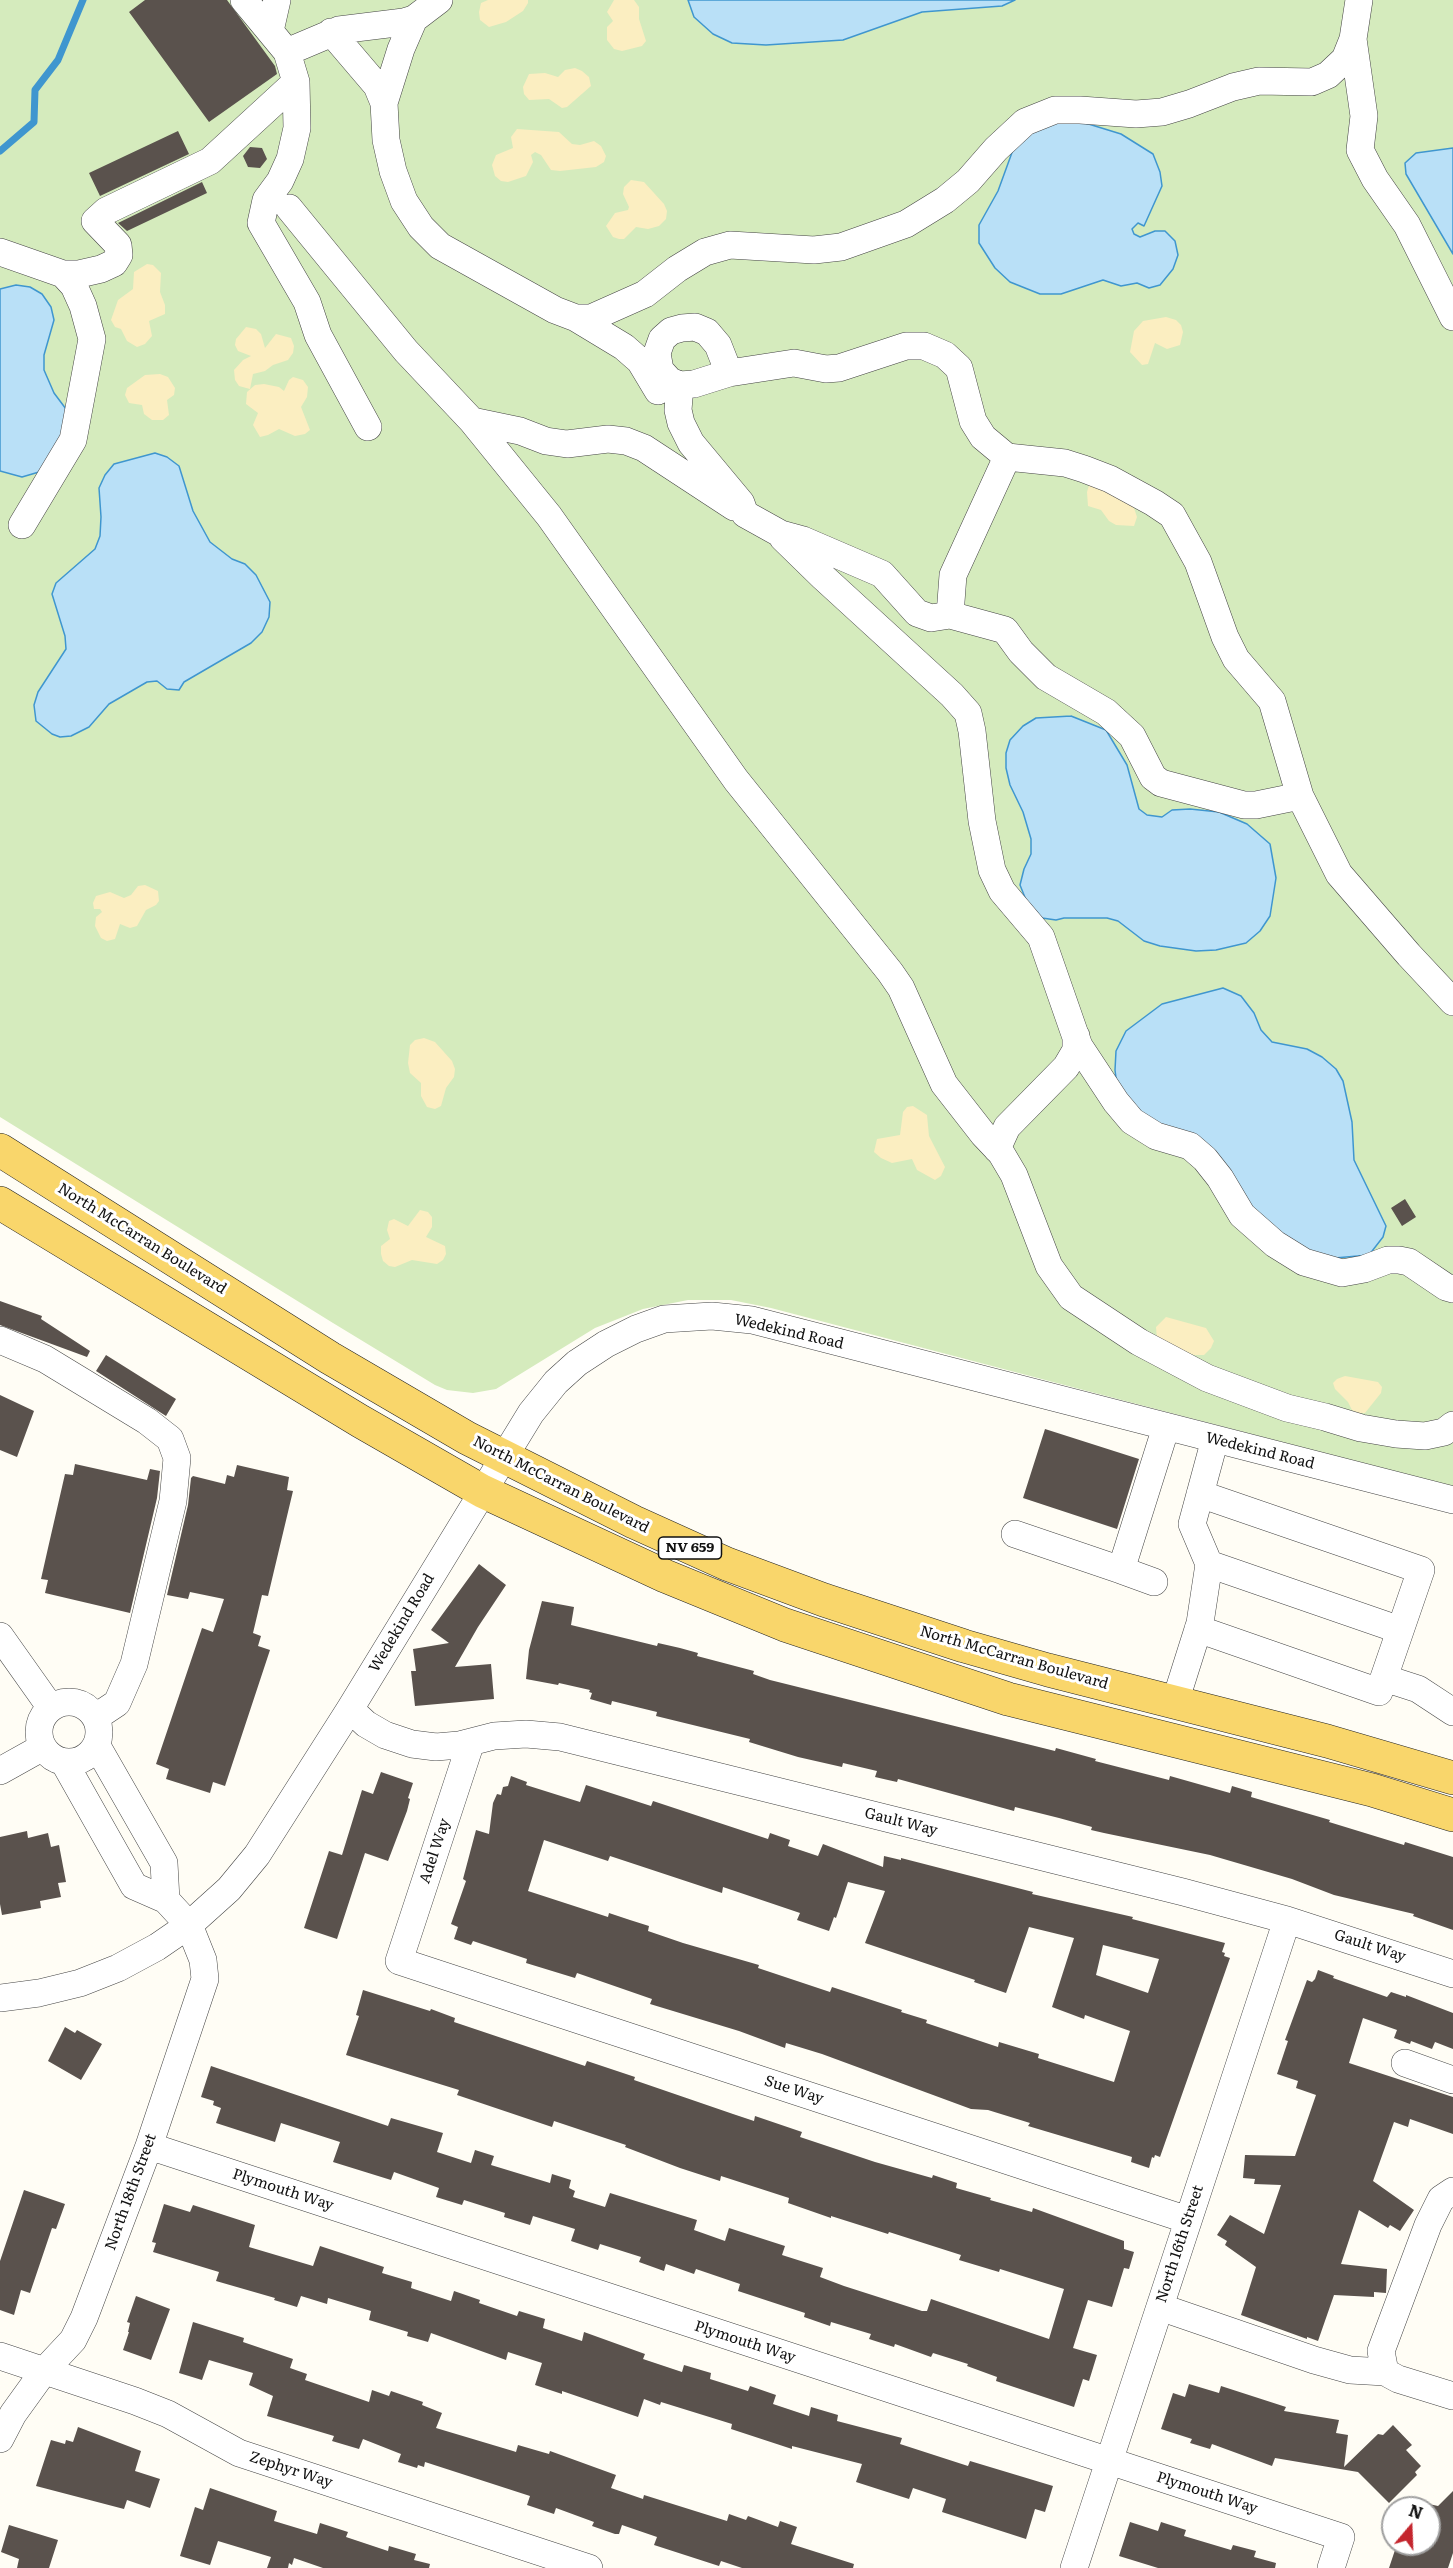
<!DOCTYPE html>
<style>
body{margin:0}
#map{position:relative;width:1453px;height:2568px;overflow:hidden;background:#fffdf5;font-family:Literata,serif}
canvas{display:block}
.north{position:absolute;left:1381px;top:2496px;width:60px;height:60px;box-sizing:border-box;background:#fff;border:2px solid #a0a0a0;border-radius:50%;rotate:19deg;font-size:16px;font-weight:700;line-height:24px;text-align:center;color:#111}
.north::after{content:'';display:block;margin:auto;width:21px;height:27px;background:#c4262e;clip-path:polygon(50% 0,100% 100%,50% 72%,0 100%)}
</style>
<div id="map">
<canvas width="1453" height="2568"></canvas>
<div class="north">N</div>
</div>
<script>
const c = document.querySelector('canvas').getContext('2d');
c.lineJoin = 'round';
function fillPath(path, color) {
  c.fillStyle = color;
  c.fill(path, 'evenodd');
}
function toPath(rows) {
  const path = new Path2D();
  for (const r of rows) {
    if (r.length === 3) {
      path.moveTo(r[0] + r[2], r[1]);
      path.arc(r[0], r[1], r[2], 0, 2 * Math.PI);
      continue;
    }
    path.moveTo(r[0], r[1]);
    for (let i = 2; i < r.length; i += 2) path.lineTo(r[i], r[i + 1]);
  }
  return path;
}
function strokePath(path, color, width, dash) {
  c.strokeStyle = color;
  c.lineWidth = width;
  c.lineCap = dash ? 'butt' : 'round';
  c.setLineDash(dash || []);
  c.stroke(path);
}
function write(font, color, halo, rows, align = 'center') {
  c.font = font + ' Literata,serif';
  c.lineWidth = 6;
  c.setLineDash([]);
  c.textBaseline = 'middle';
  c.strokeStyle = halo;
  c.fillStyle = color;
  for (const [text, x, y, turn = 0] of rows) {
    c.save();
    c.translate(x, y);
    c.rotate((+turn || 0) * Math.PI / 180);
    c.textAlign = isNaN(turn) ? turn : align;
    if (halo) c.strokeText(text, 0, 0);
    c.fillText(text, 0, 0);
    c.restore();
  }
}
fillPath(toPath([
 [0,0,1453,0,1453,1487,771,1308,731,1300,688,1300,643,1309,595,1328,496,1389,473,1393,447,1390,435,1385,333,1323,0,1117]
]), '#d5ebbd');
fillPath(toPath([
 [488,0,528,0,528,3,523,11,506,22,489,27,480,20,479,12,481,3],
 [614,0,634,0,639,7,639,19,646,41,642,46,622,51,614,49,607,40,607,27,613,21,607,12],
 [575,68,582,71,589,77,591,86,567,107,562,108,549,99,529,100,524,94,523,87,529,74,545,73,558,77,565,70],
 [517,129,559,132,572,144,580,145,594,141,601,146,606,156,604,162,596,167,560,171,551,170,541,155,535,152,531,155,533,162,526,176,508,182,501,181,495,176,492,165,496,155,513,148,511,137],
 [631,180,644,182,664,204,667,211,666,219,659,226,648,229,636,227,624,239,619,239,613,237,606,226,615,213,628,210,629,207,623,194,624,187],
 [147,264,153,265,161,273,160,292,165,305,165,314,149,321,152,336,145,344,137,347,127,341,121,329,115,327,111,320,118,300,133,289,134,272],
 [1166,317,1176,320,1181,325,1183,332,1180,345,1167,349,1155,343,1148,364,1142,365,1130,352,1134,331,1143,321],
 [246,327,256,329,261,334,265,348,276,334,291,338,294,346,293,353,288,360,273,365,265,371,253,374,250,389,239,386,235,380,234,370,243,360,251,356,238,351,235,345,236,339],
 [160,374,168,377,175,388,174,395,167,400,169,415,163,420,152,420,144,414,142,405,129,403,125,395,127,388,145,375],
 [293,377,303,380,308,387,307,397,301,407,310,430,305,434,295,436,279,429,268,435,260,437,253,425,258,413,246,404,247,392,255,385,264,384,279,387,284,391,289,380],
 [1095,482,1133,505,1137,517,1134,526,1116,525,1109,521,1101,510,1088,506,1087,492,1089,485],
 [145,885,158,891,159,901,156,905,146,910,137,926,130,928,120,924,115,939,107,941,101,938,95,926,96,917,102,912,100,909,94,909,93,903,96,896,110,892,124,898,131,895,138,886],
 [424,1038,435,1042,452,1061,455,1069,454,1077,446,1088,441,1106,435,1109,427,1107,421,1096,421,1083,410,1073,408,1063,410,1045,415,1040],
 [913,1106,927,1115,929,1136,945,1167,941,1176,935,1180,917,1170,912,1159,892,1163,881,1158,874,1152,877,1139,900,1135,903,1112,907,1107],
 [420,1210,428,1212,432,1217,432,1227,426,1237,445,1246,446,1254,443,1260,437,1264,412,1260,395,1267,389,1266,383,1261,381,1254,381,1246,390,1239,387,1230,389,1221,394,1219,408,1226],
 [1166,1317,1206,1328,1214,1341,1211,1348,1204,1355,1194,1355,1157,1340,1156,1327],
 [1345,1376,1378,1382,1382,1387,1381,1393,1365,1413,1357,1413,1352,1410,1348,1402,1335,1389,1333,1383,1337,1379]
]), '#fbeec1');
const water = toPath([
 [688,0,1015,0,1002,6,922,12,843,40,766,45,732,43,713,34,694,17,688,0],
 [1059,121,1082,122,1121,134,1153,154,1160,172,1162,186,1144,226,1138,223,1132,229,1134,234,1140,237,1155,231,1165,231,1175,241,1178,255,1173,269,1160,285,1149,288,1137,283,1121,286,1103,280,1061,294,1040,294,1010,282,995,268,979,243,979,225,998,191,1014,147,1032,131,1059,121],
 [1453,148,1453,254,1406,174,1405,163,1416,153,1453,148],
 [16,285,30,287,42,294,51,307,54,320,44,355,44,370,54,393,69,413,69,428,39,472,22,477,0,471,0,289,16,285],
 [155,453,167,457,179,466,193,511,210,542,232,559,245,564,256,575,270,602,269,617,262,632,251,643,184,682,179,690,167,689,157,681,147,682,109,704,89,727,71,736,60,737,52,734,36,721,34,705,38,692,66,649,65,636,52,594,56,583,95,549,100,536,101,517,99,488,105,475,114,464,155,453],
 [1071,716,1106,730,1127,765,1139,809,1147,815,1162,817,1172,810,1190,809,1219,812,1247,824,1270,844,1276,878,1270,916,1260,931,1246,943,1216,950,1196,951,1160,946,1144,941,1118,921,1107,918,1064,918,1056,920,1042,918,1026,900,1020,885,1024,869,1031,854,1031,839,1023,812,1010,785,1006,768,1006,753,1010,740,1023,726,1036,718,1071,716],
 [1223,988,1241,996,1254,1013,1261,1030,1272,1042,1307,1049,1322,1057,1336,1069,1343,1081,1352,1122,1354,1160,1386,1226,1383,1237,1369,1255,1335,1258,1292,1246,1164,1137,1117,1086,1115,1070,1116,1051,1126,1031,1162,1004,1223,988]
]);
fillPath(water, '#b9e0f7');
strokePath(water, '#3f96cf', 1.5);
strokePath(toPath([
 [0,151,34,122,35,90,58,60,83,0]
]), '#3f96cf', 7);
fillPath(toPath([
 [145,0,227,0,275,66,277,74,209,122,129,12],
 [178,131,189,154,100,196,89,173],
 [250,147,262,148,267,159,260,168,248,167,243,156],
 [202,182,207,193,127,231,118,223],
 [1405,1199,1416,1217,1402,1226,1391,1208],
 [0,1301,42,1316,41,1319,90,1351,87,1357,0,1325],
 [106,1355,176,1399,166,1416,96,1371],
 [0,1395,34,1411,17,1457,0,1450],
 [1045,1429,1139,1459,1117,1529,1023,1498],
 [75,1464,147,1480,150,1469,160,1471,157,1498,130,1613,45,1593,48,1580,41,1579,48,1548,65,1474,73,1475],
 [237,1465,289,1477,287,1490,293,1491,268,1596,262,1595,253,1633,261,1636,258,1646,270,1650,225,1786,213,1782,210,1793,166,1779,169,1769,156,1764,202,1628,213,1632,224,1599,190,1592,188,1599,167,1595,188,1505,191,1478,193,1476,225,1484,227,1475,234,1477],
 [479,1564,506,1585,478,1627,455,1667,491,1664,494,1699,415,1706,411,1671,416,1671,413,1649,449,1643,431,1630],
 [542,1601,574,1607,571,1625,657,1646,658,1643,680,1648,698,1653,697,1656,754,1671,753,1674,770,1680,1055,1751,1056,1748,1096,1759,1095,1761,1169,1780,1170,1776,1230,1793,1232,1786,1252,1792,1251,1797,1330,1820,1329,1822,1404,1845,1405,1842,1453,1857,1453,1930,1413,1916,1414,1914,1334,1895,1292,1879,1210,1855,1104,1833,1091,1830,1092,1827,1059,1818,1015,1807,1014,1811,898,1779,897,1782,888,1780,875,1777,877,1771,843,1763,842,1767,798,1757,749,1742,750,1739,656,1716,657,1712,612,1701,611,1705,590,1699,592,1693,589,1692,590,1690,559,1683,558,1685,526,1679,529,1650],
 [381,1772,413,1783,408,1798,410,1799,407,1811,388,1861,365,1853,337,1939,304,1928,329,1851,342,1855,362,1790,373,1794],
 [511,1776,527,1782,526,1785,580,1802,586,1785,651,1806,653,1801,768,1839,770,1833,790,1840,788,1846,818,1856,823,1844,883,1867,884,1856,901,1860,901,1858,1033,1892,1032,1894,1133,1917,1132,1919,1225,1943,1222,1952,1225,1953,1224,1956,1230,1958,1160,2157,1155,2155,1154,2158,1152,2157,1149,2168,1131,2162,1132,2157,1028,2126,1030,2123,988,2110,971,2109,822,2054,786,2043,785,2048,739,2031,650,2004,652,1999,649,1998,577,1973,575,1978,526,1963,527,1959,473,1941,471,1945,454,1939,458,1927,451,1924,466,1881,463,1879,476,1830,489,1834,493,1803,497,1794,501,1795,503,1787,508,1786],
 [544,1840,608,1861,610,1856,722,1893,723,1887,800,1913,797,1920,829,1931,834,1917,836,1918,848,1882,885,1891,865,1943,975,1980,974,1982,1006,1993,1029,1927,1074,1938,1052,2007,1084,2019,1085,2015,1130,2031,1114,2082,1038,2058,1039,2054,999,2042,998,2047,926,2023,927,2020,901,2012,902,2010,832,1987,830,1992,758,1968,759,1965,683,1943,648,1931,649,1926,630,1920,609,1913,608,1917,528,1891],
 [1103,1945,1159,1959,1148,1993,1096,1975],
 [27,1831,28,1838,48,1833,51,1847,59,1845,66,1882,58,1883,61,1897,40,1901,41,1908,2,1915,0,1904,0,1837],
 [1318,1970,1334,1976,1333,1978,1387,1997,1391,1992,1406,1997,1406,1995,1453,2013,1453,2049,1435,2042,1432,2049,1411,2041,1410,2044,1394,2038,1397,2030,1363,2018,1349,2063,1453,2097,1453,2134,1410,2119,1408,2127,1394,2122,1373,2181,1414,2210,1400,2231,1390,2225,1388,2228,1359,2210,1341,2264,1387,2269,1386,2293,1374,2292,1374,2297,1334,2295,1318,2341,1307,2337,1307,2339,1241,2315,1256,2267,1225,2245,1227,2241,1217,2235,1230,2215,1264,2234,1281,2185,1254,2184,1255,2179,1243,2178,1245,2155,1295,2156,1316,2095,1296,2088,1298,2081,1277,2074,1288,2041,1285,2040,1307,1980,1312,1982,1315,1979],
 [363,1990,430,2011,431,2009,455,2018,454,2022,585,2066,587,2061,635,2077,634,2080,733,2114,754,2121,755,2116,802,2132,800,2137,875,2162,932,2178,933,2175,957,2183,956,2188,991,2198,990,2200,1032,2212,1033,2208,1124,2241,1124,2249,1134,2252,1129,2269,1124,2268,1112,2307,1088,2300,1073,2348,1097,2355,1089,2381,1083,2379,1074,2407,996,2381,997,2377,967,2366,968,2364,933,2353,931,2357,895,2344,894,2347,869,2339,871,2334,831,2322,830,2326,804,2317,805,2313,738,2291,740,2284,696,2269,694,2274,666,2264,664,2271,639,2262,641,2257,600,2244,598,2250,571,2241,575,2229,533,2216,530,2225,504,2217,505,2213,464,2200,462,2205,436,2197,439,2188,394,2172,391,2180,333,2162,340,2142,281,2123,275,2142,216,2123,221,2108,213,2105,214,2101,201,2097,211,2066,388,2126,391,2118,443,2133,437,2152,471,2163,475,2150,494,2156,491,2165,550,2183,552,2174,571,2180,569,2188,575,2191,573,2197,605,2207,610,2193,697,2220,694,2230,725,2241,729,2228,785,2246,782,2255,823,2268,820,2277,844,2286,922,2311,927,2311,931,2299,1049,2339,1064,2289,1000,2269,999,2272,959,2260,961,2255,889,2232,888,2234,831,2216,831,2218,788,2203,789,2198,721,2176,720,2181,680,2168,625,2147,626,2145,554,2121,552,2127,457,2095,459,2090,346,2055,359,2016,356,2015],
 [65,2027,75,2033,77,2030,102,2044,81,2080,48,2061],
 [24,2190,65,2204,56,2229,52,2228,30,2293,21,2290,14,2315,0,2310,0,2261],
 [164,2204,190,2212,193,2205,255,2225,249,2247,313,2266,320,2246,384,2267,382,2273,412,2282,411,2288,451,2301,454,2291,480,2300,479,2303,517,2316,519,2311,545,2319,543,2328,582,2341,584,2332,645,2354,643,2359,682,2372,684,2365,711,2373,710,2379,748,2391,750,2386,776,2395,773,2404,809,2416,811,2407,838,2415,837,2421,902,2438,900,2444,968,2466,970,2461,1053,2486,1045,2512,1035,2509,1026,2539,942,2512,946,2499,913,2488,909,2499,856,2482,862,2464,792,2446,792,2449,731,2429,732,2424,661,2402,660,2405,644,2399,638,2417,562,2391,562,2394,535,2385,542,2363,508,2352,506,2360,431,2333,428,2342,407,2336,408,2332,369,2320,371,2311,328,2298,327,2304,301,2296,297,2307,274,2300,275,2298,216,2281,219,2272,153,2252,156,2243,152,2242],
 [136,2296,170,2309,151,2360,123,2350,129,2332,128,2332,130,2323,127,2322],
 [193,2322,244,2338,243,2342,293,2359,290,2368,307,2374,305,2380,369,2402,372,2390,389,2396,391,2391,423,2402,422,2405,442,2413,436,2428,513,2451,516,2452,518,2445,549,2454,550,2451,616,2475,611,2488,643,2499,644,2495,727,2521,729,2514,746,2520,748,2516,778,2527,780,2521,797,2527,791,2544,854,2564,853,2568,742,2568,721,2561,719,2566,654,2545,657,2537,622,2525,619,2534,615,2534,592,2526,594,2522,556,2508,554,2514,527,2505,530,2496,425,2462,424,2467,418,2465,417,2468,398,2462,401,2454,363,2439,359,2449,332,2441,334,2436,267,2416,273,2396,249,2385,253,2373,209,2360,202,2380,179,2373],
 [1189,2384,1219,2393,1221,2386,1286,2407,1284,2411,1339,2420,1336,2433,1348,2435,1344,2467,1378,2434,1383,2435,1393,2425,1412,2445,1406,2450,1421,2466,1415,2472,1417,2475,1389,2503,1358,2472,1275,2458,1272,2466,1212,2444,1210,2449,1190,2443,1192,2439,1161,2429,1173,2393,1185,2397],
 [78,2427,141,2451,135,2471,160,2479,150,2508,127,2500,124,2509,36,2486,51,2440,65,2444,66,2440,73,2442],
 [210,2488,277,2511,274,2521,317,2534,320,2523,348,2532,346,2537,388,2551,389,2546,416,2554,414,2560,430,2564,429,2568,323,2568,294,2558,292,2565,289,2563,288,2568,267,2568,271,2557,218,2541,210,2565,180,2556,195,2507,203,2510],
 [1453,2491,1453,2553,1448,2568,1389,2568,1397,2544,1429,2544,1429,2504,1438,2506],
 [1130,2522,1158,2531,1161,2522,1186,2530,1184,2536,1231,2550,1233,2545,1256,2551,1254,2557,1276,2563,1275,2568,1158,2568,1119,2556],
 [9,2525,58,2540,49,2568,17,2568,19,2559,1,2552]
]), '#5a524d');
const minor = toPath([
 [244,0,287,52,296,82,297,128,290,159,280,181,266,200,261,223,307,302,318,335,368,427],
 [270,31,277,0],
 [331,32,377,86,384,103,401,49,414,19],
 [1353,39,1364,116,1360,150,1375,179,1407,225,1453,317],
 [287,52,339,30,404,22,414,19,439,0],
 [384,103,386,140,393,171,404,201,421,227,440,246,555,310,576,318,591,318,645,294,677,269,705,252,730,245,814,250,841,247,906,224,945,200,968,181,996,149,1025,122,1055,110,1080,110,1136,114,1162,112,1189,104,1233,87,1259,81,1312,82,1328,75,1345,59,1353,39,1359,0],
 [289,208,406,351,472,421,520,431,546,441,567,444,608,439,626,441,644,448,734,507],
 [0,252,63,274,79,274,101,269,114,263,119,255,118,245,95,221,106,211,210,161,296,82],
 [576,318,624,347,640,361,658,391],
 [680,385,678,410,681,423,691,443,741,503,745,514,781,534,803,540,882,574,917,613,931,618,950,615,1005,630,1021,652,1046,677,1106,712,1132,736,1153,777,1161,783,1244,805,1256,805,1300,796,1272,701,1236,659,1225,637,1198,562,1172,515,1154,503,1110,479,1084,469,1065,463,1007,457,983,437,973,421,959,368,945,355,924,346,906,346,839,368,826,369,794,363,729,373,694,384,680,385,670,381,660,370,657,353,662,339,671,331,682,328,695,327,707,332,718,345,729,373],
 [472,421,549,516,736,780,890,972,901,988,944,1084,983,1134,1001,1153,1014,1175,1049,1266,1071,1297,1139,1342,1207,1378,1287,1408,1325,1417,1361,1428,1396,1434,1425,1436,1444,1432,1453,1425],
 [22,525,73,440,92,339,83,306,74,286,63,274],
 [783,538,823,577,952,695,968,713,972,731,982,821,992,870,1002,891,1041,937,1079,1046,1116,1102,1132,1121,1156,1136,1190,1146,1205,1159,1220,1178,1242,1215,1275,1244,1304,1262,1342,1273,1364,1269,1388,1260,1399,1260,1409,1262,1446,1287,1453,1289],
 [950,615,953,575,1007,457],
 [1300,796,1339,874,1409,955,1453,1002],
 [997,1149,1007,1127,1066,1067,1076,1050,1076,1036],
 [0,1340,45,1359,147,1421,170,1439,177,1458,173,1501,134,1664,117,1703,96,1717],
 [1015,1534,1121,1570,1166,1427],
 [1209,1564,1400,1630],
 [1121,1570,1154,1582],
 [1198,1629,1379,1692,1421,1570,1200,1494],
 [0,1636,51,1708],
 [1384,1678,1418,1689,1453,1712],
 [69,1732,30],
 [1175,1702,1200,1623,1209,1564,1192,1524,1215,1439],
 [350,1709,366,1724,385,1735,412,1744,436,1747,459,1745,494,1736,526,1734,560,1737,1183,1892,1287,1920,1453,1974],
 [471,1742,399,1961,1188,2220],
 [97,1746,164,1863,166,1900],
 [0,1771,43,1747],
 [0,1998,39,1993,80,1983,118,1968,157,1947,189,1925,229,1889,257,1855,350,1709,531,1413,556,1382,577,1363,606,1344,636,1329,664,1319,712,1316,752,1320,1453,1500],
 [1405,2063,1453,2080],
 [149,2146,1341,2537,1331,2568],
 [1453,2191,1441,2199,1428,2225,1381,2351,1385,2372,1398,2379,1453,2396],
 [1160,2307,1314,2360,1350,2370,1385,2372],
 [0,2356,135,2401,168,2414,239,2453,589,2568],
 [0,2439,13,2414,44,2371,73,2340,84,2318,149,2146,205,1979,203,1960,189,1925,166,1900,134,1886,64,1762],
 [1074,2568,1287,1920]
]);
const major = toPath([
 [0,1150,330,1358,467,1438,634,1522,727,1564,824,1600,964,1646,1048,1670,1327,1741,1453,1778],
 [0,1203,360,1421,482,1491,665,1576,785,1625,1008,1699,1372,1790,1453,1815]
]);
strokePath(minor, '#444', 28);
strokePath(major, '#222', 34);
strokePath(minor, '#fff', 27);
strokePath(major, '#f9d66b', 33);
for (const [x, y, w] of [
 [690,1548,63]
]) {
  const box = new Path2D();
  box.roundRect(x - w / 2, y - 11, w, 22, 4.5);
  c.fillStyle = '#fff';
  c.fill(box);
  strokePath(box, '#111', 1.5);
}
write('bold 14px', '#111', null, [
 ["NV 659",690,1548]
]);
write('15px', '#111', '#fff', [
 ["North McCarran Boulevard",142,1239,32],
 ["Wedekind Road",789,1332,13],
 ["Wedekind Road",1260,1451,14],
 ["North McCarran Boulevard",561,1485,27],
 ["Wedekind Road",402,1623,-59],
 ["North McCarran Boulevard",1014,1658,16],
 ["Gault Way",901,1822,14],
 ["Adel Way",435,1851,-72],
 ["Gault Way",1370,1946,18],
 ["Sue Way",794,2090,18],
 ["Plymouth Way",283,2190,18],
 ["North 18th Street",131,2192,-70],
 ["North 16th Street",1180,2244,-72],
 ["Plymouth Way",745,2342,18],
 ["Zephyr Way",291,2470,18],
 ["Plymouth Way",1207,2493,18]
]);
</script>
